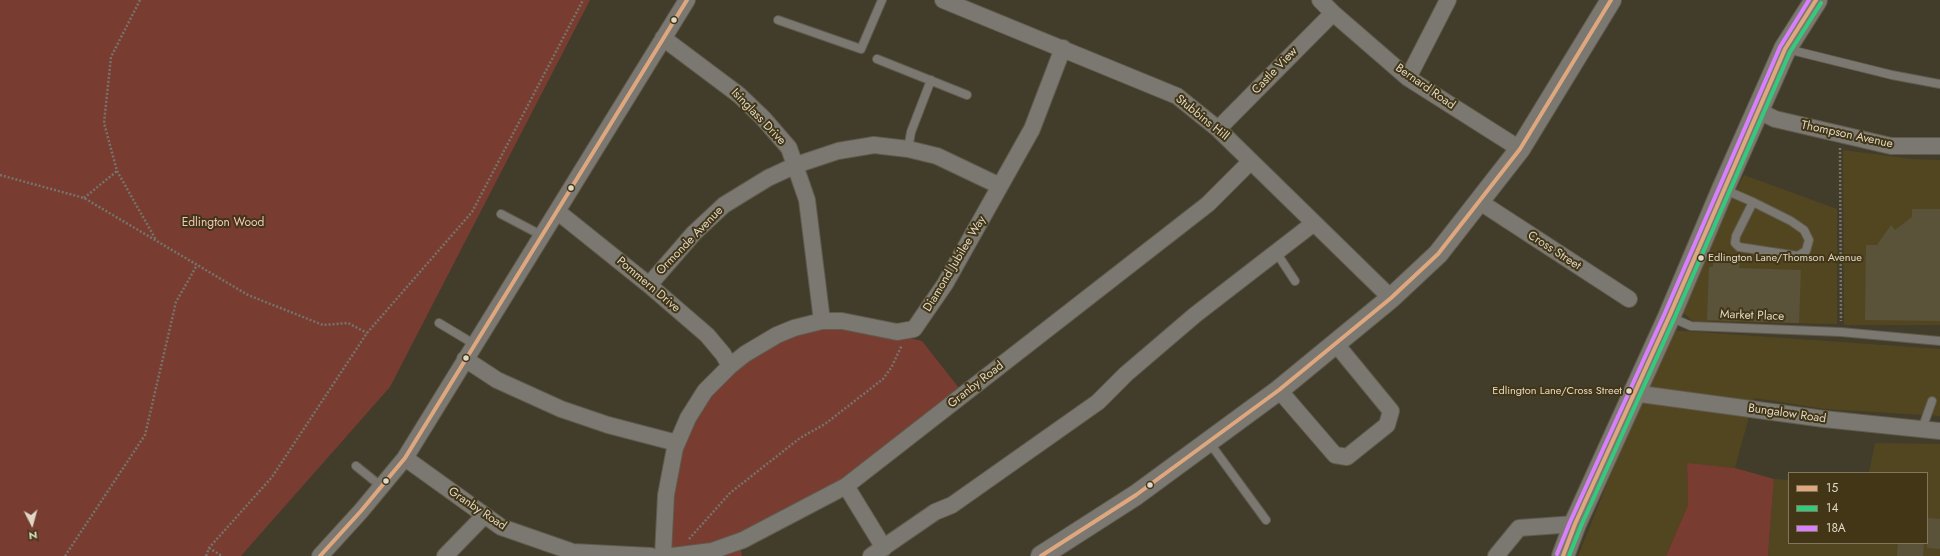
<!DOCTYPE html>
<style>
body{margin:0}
#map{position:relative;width:1940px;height:556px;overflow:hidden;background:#423c2b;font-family:Jost,sans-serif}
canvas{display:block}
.legend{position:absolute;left:1788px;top:472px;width:140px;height:72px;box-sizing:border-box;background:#423616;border:1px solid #81775c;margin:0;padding:5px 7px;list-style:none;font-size:12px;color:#dfd8c6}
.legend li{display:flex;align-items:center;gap:8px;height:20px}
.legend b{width:20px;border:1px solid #81775c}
.north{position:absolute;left:12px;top:504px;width:40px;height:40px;-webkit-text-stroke:3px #423616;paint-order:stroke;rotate:174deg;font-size:11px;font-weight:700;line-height:16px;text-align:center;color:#dfd8c6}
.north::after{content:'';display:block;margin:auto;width:14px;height:18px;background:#dfd8c6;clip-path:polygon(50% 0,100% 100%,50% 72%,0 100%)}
</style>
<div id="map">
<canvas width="1940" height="556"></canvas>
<ul class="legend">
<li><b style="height:5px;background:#dfa77e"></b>15</li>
<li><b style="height:5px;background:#33ca7d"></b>14</li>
<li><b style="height:5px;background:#d880ff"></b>18A</li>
</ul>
<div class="north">N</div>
</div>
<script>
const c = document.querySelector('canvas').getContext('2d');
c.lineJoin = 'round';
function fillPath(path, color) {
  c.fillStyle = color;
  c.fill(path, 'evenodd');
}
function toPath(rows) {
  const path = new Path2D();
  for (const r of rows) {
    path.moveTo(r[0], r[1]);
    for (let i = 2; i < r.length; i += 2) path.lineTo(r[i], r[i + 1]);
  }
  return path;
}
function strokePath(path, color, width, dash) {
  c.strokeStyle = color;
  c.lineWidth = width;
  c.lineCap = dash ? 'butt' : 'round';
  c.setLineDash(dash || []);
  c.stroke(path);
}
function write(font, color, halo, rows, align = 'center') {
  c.font = font + ' Jost,sans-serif';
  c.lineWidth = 4;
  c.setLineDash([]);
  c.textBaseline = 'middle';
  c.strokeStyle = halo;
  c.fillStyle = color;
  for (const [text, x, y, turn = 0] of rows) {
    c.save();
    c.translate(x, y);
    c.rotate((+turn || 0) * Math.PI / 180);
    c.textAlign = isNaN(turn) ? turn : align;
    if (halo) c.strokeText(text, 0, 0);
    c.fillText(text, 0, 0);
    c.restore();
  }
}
fillPath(toPath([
 [1843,150,1912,159,1940,160,1940,325,1844,325],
 [1744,175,1837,209,1837,324,1693,321,1677,308],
 [1669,330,1940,349,1940,416,1826,409,1754,398,1735,468,1687,464,1688,505,1666,556,1578,556],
 [1875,443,1940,444,1940,556,1768,556,1774,479,1789,480,1789,543,1927,543,1927,473,1869,473]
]), '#524621');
fillPath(toPath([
 [0,0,590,0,390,387,241,556,0,556],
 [841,321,922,341,959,388,843,482,738,536,742,556,671,556,672,497,681,444,711,391,763,345],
 [1687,463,1735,468,1774,479,1768,556,1666,556,1688,505]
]), '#783c31');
fillPath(toPath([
 [1912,209,1940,209,1940,321,1865,320,1866,245,1877,245,1891,225,1895,230,1912,217],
 [1713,261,1740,261,1739,268,1801,270,1799,323,1707,320,1709,267,1713,267],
 [1927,518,1940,519,1940,549,1927,548],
 [1898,543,1924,543,1923,556,1897,556]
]), '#5a533a');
const service = toPath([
 [778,20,861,49,882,0],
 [1787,49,1892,75,1940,84],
 [877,59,967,95],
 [908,149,911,132,931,80],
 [1723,189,1753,202,1791,221,1804,230,1809,240,1806,251,1798,256,1739,247,1735,243,1736,236,1753,202],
 [501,214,541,235],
 [1276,252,1295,281],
 [1670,317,1691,326,1841,332,1940,341],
 [439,323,474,344],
 [1922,429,1932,401],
 [1209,442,1266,520],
 [356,466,382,487]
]);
const minor = toPath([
 [943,0,1177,96,1218,129,1391,298],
 [1320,0,1333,13,1408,78,1520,149],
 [663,38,739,95,763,118,789,148,807,200,822,321],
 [1408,78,1448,0],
 [1757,110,1775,119,1891,146,1940,146],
 [1218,129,1333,13],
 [1480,202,1629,299],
 [558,212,649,285,707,335,723,354,730,366],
 [649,285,694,233,724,205,768,178,796,165,838,151,874,145,908,149,937,156,1000,186],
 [465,359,497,380,561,409,608,425,677,443],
 [1279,390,1335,455,1347,457,1387,425,1391,411,1336,344],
 [1633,393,1824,419,1940,431],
 [405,458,501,527,573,552,651,556],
 [846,486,884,548],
 [320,556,361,511,405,458,687,0],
 [445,556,484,516],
 [663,556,666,495,675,448,688,418,705,391,730,366,745,354,777,335,794,328,822,321,842,321,897,332,914,329,945,284,1032,129,1063,48],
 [672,556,712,551,743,540,846,486,1208,204,1250,162],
 [871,556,935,512,952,505,1098,402,1126,374,1195,315,1314,223],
 [1496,556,1519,528,1575,524]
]);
const tertiary = toPath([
 [1041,556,1136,495,1279,390,1391,298,1438,254,1520,149,1611,0]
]);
const secondary = toPath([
 [1563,556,1575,524,1669,317,1723,189,1785,49,1816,0]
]);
strokePath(service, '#605a4c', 10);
strokePath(minor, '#605a4c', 18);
strokePath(tertiary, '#605a4c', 22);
strokePath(secondary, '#605a4c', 24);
strokePath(toPath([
 [140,0,111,57,104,123,117,171,156,240],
 [1840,148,1841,321],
 [0,175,84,198,248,295,323,325,348,323,367,333],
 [84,198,117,171],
 [689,539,730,493,800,438,825,424,883,379,891,368,902,345],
 [209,548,222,556],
 [65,556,145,435,176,302,197,265],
 [206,556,209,548,272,477,367,333,472,212,583,0]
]), '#76736b', 2.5, [2, 2]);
strokePath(service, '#7a7871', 8);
strokePath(minor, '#7a7871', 16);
strokePath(tertiary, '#7a7871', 20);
strokePath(secondary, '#7d7870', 22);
strokePath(toPath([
 [320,556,361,511,405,458,687,0],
 [1041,556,1136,495,1279,390,1391,298,1438,254,1520,149,1611,0],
 [1563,556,1575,524,1669,317,1785,49,1816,0]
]), '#dfa77e', 4);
strokePath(toPath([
 [1569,556,1581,526,1674,319,1790,52,1821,3]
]), '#33ca7d', 4);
strokePath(toPath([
 [1557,554,1570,522,1664,315,1780,47,1809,0]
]), '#d880ff', 4);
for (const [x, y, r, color] of [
 [674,20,3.5,"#dfd8c6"],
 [571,188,3.5,"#dfd8c6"],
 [1701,258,3.5,"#dfd8c6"],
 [466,358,3.5,"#dfd8c6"],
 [1629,391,3.5,"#dfd8c6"],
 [386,481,3.5,"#dfd8c6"],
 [1150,485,3.5,"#dfd8c6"]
]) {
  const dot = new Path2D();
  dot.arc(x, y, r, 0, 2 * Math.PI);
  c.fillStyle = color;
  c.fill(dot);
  strokePath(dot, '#423616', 1.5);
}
write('11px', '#dfd8c6', '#423616', [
 ["Edlington Lane/Thomson Avenue",1708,258],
 ["Edlington Lane/Cross Street",1622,391,"right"]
], 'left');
write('12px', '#dfd8c6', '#423616', [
 ["Castle View",1275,71,-46],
 ["Bernard Road",1425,87,35],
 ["Isinglass Drive",758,117,46],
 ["Stubbins Hill",1202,118,39],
 ["Thompson Avenue",1847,135,12],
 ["Ormonde Avenue",690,241,-46],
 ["Cross Street",1554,251,33],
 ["Diamond Jubilee Way",955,264,-59],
 ["Pommern Drive",648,285,40],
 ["Market Place",1752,316,2],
 ["Granby Road",976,385,-38],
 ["Bungalow Road",1787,414,8],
 ["Granby Road",477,509,34]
]);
write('12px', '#f2c6be', '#423616', [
 ["Edlington Wood",223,223]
]);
</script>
